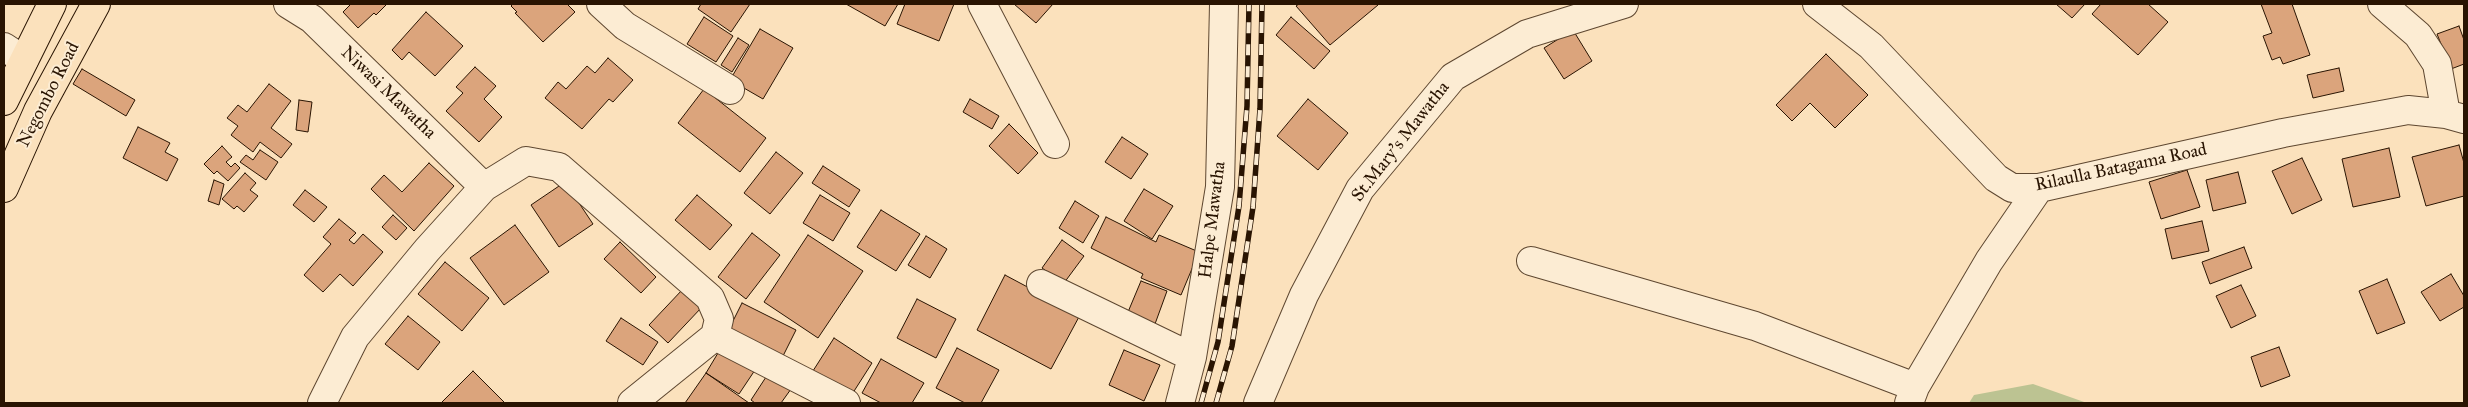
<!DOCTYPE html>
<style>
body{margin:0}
#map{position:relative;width:2468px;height:407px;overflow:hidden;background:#fbe1bc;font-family:"IM FELL Great Primer",serif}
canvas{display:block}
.frame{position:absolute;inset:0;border:5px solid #291402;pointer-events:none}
</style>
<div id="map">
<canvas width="2468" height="407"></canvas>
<div class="frame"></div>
</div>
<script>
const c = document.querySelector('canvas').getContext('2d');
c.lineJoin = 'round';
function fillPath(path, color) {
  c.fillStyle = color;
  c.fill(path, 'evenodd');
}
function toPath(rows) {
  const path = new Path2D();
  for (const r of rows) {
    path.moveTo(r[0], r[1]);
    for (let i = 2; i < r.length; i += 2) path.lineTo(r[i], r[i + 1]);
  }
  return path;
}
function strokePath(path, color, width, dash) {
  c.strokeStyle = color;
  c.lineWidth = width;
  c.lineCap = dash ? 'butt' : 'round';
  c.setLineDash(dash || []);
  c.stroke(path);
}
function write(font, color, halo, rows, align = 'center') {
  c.font = font + ' "IM FELL Great Primer",serif';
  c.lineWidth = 4;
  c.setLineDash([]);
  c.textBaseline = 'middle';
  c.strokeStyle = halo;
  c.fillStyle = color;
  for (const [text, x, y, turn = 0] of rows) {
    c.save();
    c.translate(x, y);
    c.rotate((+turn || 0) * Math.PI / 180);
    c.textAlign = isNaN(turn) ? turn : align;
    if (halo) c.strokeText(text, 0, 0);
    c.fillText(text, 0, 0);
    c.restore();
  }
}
fillPath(toPath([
 [2033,384,2087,403,1969,403,1974,395]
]), '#bcc392');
const building = toPath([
 [351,4,387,4,376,15,374,13,358,28,343,12,351,4],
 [513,4,567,4,575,12,543,42,515,13,517,12,511,6,513,4],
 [701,4,750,4,731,32,698,9,701,4],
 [846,4,898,4,885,26,846,4],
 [905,4,954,4,939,41,897,24,905,4],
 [1014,4,1053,4,1036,23,1014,4],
 [1299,4,1377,4,1378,5,1330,45,1296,6,1299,4],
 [2056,4,2085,4,2072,18,2056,4],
 [2101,4,2148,4,2168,22,2138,55,2092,14,2101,4],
 [2261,4,2292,4,2310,55,2283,64,2280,57,2272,60,2263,36,2272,33,2261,4],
 [426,12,463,46,435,76,409,52,402,60,392,50,426,12],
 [704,17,733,36,716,62,687,44,704,17],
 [1291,17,1330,51,1314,69,1276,35,1291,17],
 [2459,26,2464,40,2464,64,2451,69,2437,34,2459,26],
 [760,29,793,48,763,99,730,80,760,29],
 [1573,30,1592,61,1564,79,1544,48,1573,30],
 [738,38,749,45,732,72,721,65,738,38],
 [1826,54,1868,95,1835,128,1810,103,1792,121,1776,105,1826,54],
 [608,58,633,80,613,102,609,99,582,129,545,98,558,82,566,89,587,66,595,73,608,58],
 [475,67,496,86,484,99,502,117,479,142,446,111,463,93,456,87,475,67],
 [2339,68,2344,91,2313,98,2307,75,2339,68],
 [82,69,135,100,126,116,73,84,82,69],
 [269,84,291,101,271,128,292,144,281,158,260,142,253,152,231,135,238,126,227,118,238,105,247,112,269,84],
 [704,89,766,138,740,172,678,123,704,89],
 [970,99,999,116,992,129,963,112,970,99],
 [1308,99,1348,133,1318,170,1277,136,1308,99],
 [299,100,312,102,308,132,296,130,299,100],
 [1009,124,1038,153,1018,174,989,146,1009,124],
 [138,127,170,143,165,152,178,159,167,181,123,158,138,127],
 [1122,137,1148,154,1131,179,1105,162,1122,137],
 [2459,145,2464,163,2464,196,2426,206,2412,157,2459,145],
 [222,146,232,157,226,162,231,167,235,163,240,168,228,181,217,171,214,174,204,164,222,146],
 [2389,148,2400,197,2353,207,2342,159,2389,148],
 [260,150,278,162,266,180,240,162,246,155,253,160,260,150],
 [776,152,803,173,770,214,744,193,776,152],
 [2302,158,2322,200,2292,214,2272,171,2302,158],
 [429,163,454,186,414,231,371,189,384,175,402,192,429,163],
 [823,166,860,190,849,207,812,183,823,166],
 [2187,170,2200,207,2161,219,2149,182,2187,170],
 [2238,172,2246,203,2213,211,2206,180,2238,172],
 [245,173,256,183,250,190,258,196,244,212,237,206,234,209,222,199,245,173],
 [214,180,224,184,219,205,208,201,214,180],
 [565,182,593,224,559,247,531,205,565,182],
 [1144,189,1173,206,1152,239,1124,221,1144,189],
 [305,190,327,207,314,222,293,205,305,190],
 [697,195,732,225,710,250,675,220,697,195],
 [820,195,850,213,833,241,803,223,820,195],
 [1075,201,1099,216,1083,243,1059,228,1075,201],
 [881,210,920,234,896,271,857,247,881,210],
 [393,215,407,228,396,240,382,227,393,215],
 [1106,217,1156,242,1159,235,1199,252,1181,295,1141,278,1143,274,1091,248,1106,217],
 [339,219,356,233,349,240,354,244,363,234,383,252,353,286,340,274,323,292,304,275,331,244,323,237,339,219],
 [2202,221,2209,251,2172,259,2165,229,2202,221],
 [515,225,549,272,504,305,470,258,515,225],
 [752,233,780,255,746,299,718,277,752,233],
 [808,235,863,271,818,338,764,302,808,235],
 [926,236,947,249,930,278,908,265,926,236],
 [1062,240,1084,256,1064,283,1042,268,1062,240],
 [620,242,656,277,641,293,604,259,620,242],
 [2244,247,2252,268,2210,284,2202,262,2244,247],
 [445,262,489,298,462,331,418,294,445,262],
 [2451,274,2464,296,2464,307,2440,321,2421,292,2451,274],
 [1005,275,1080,315,1051,369,977,330,1005,275],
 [2387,279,2405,323,2377,334,2359,291,2387,279],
 [1141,281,1167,291,1155,324,1128,312,1141,281],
 [2241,285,2256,316,2231,328,2216,296,2241,285],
 [683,289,702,307,668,343,649,325,683,289],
 [917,299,956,319,936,358,897,338,917,299],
 [742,303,796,330,781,360,727,333,742,303],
 [408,316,440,342,418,370,385,344,408,316],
 [621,318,658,342,643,365,606,341,621,318],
 [834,338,872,363,849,399,811,374,834,338],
 [2279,347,2290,376,2261,387,2251,357,2279,347],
 [721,348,755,370,739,394,706,373,721,348],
 [957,348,999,370,981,403,965,403,936,388,957,348],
 [1124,350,1160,365,1144,401,1109,385,1124,350],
 [881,359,924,383,912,403,881,403,862,393,881,359],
 [473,371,505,403,441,403,473,371],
 [706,373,749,403,685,403,706,373],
 [768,374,791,389,781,403,755,403,751,400,768,374]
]);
fillPath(building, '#dba47c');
strokePath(building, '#291402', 1);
const minor = toPath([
 [288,4,312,19,484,187],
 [601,4,625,26,730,90],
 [982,4,1055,144],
 [1817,4,1871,46,1996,178,2012,188,2039,188,2283,133,2408,110,2446,114,2464,119],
 [2382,4,2418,35,2437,64,2446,114],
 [4,47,24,60],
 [1531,261,1755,326,1915,387],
 [1041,284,1192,357],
 [715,336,846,403],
 [322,403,355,337,427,250,484,187,526,161,559,167,710,298,719,319,715,336,632,403],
 [1180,403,1192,357,1220,187,1224,4],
 [1258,403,1304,295,1360,189,1453,77,1527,34,1624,4],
 [1909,403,1915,387,1989,261,2039,188]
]);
const highway = toPath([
 [4,101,52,4],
 [4,188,38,111,96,4]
]);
strokePath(minor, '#5e4730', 30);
strokePath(highway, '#291402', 30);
strokePath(minor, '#fcecd3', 28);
strokePath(highway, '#fbe1bc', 28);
const rail = toPath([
 [1201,403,1218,342,1239,206,1247,106,1249,4],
 [1216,403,1232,346,1253,207,1260,109,1262,4]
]);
strokePath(rail, '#291402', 5.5);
strokePath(rail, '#fcecd3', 4, [11]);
write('18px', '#291402', '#fcecd3', [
 ["Niwasi Mawatha",388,93,44],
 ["Negombo Road",49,95,-63],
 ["St.Mary's Mawatha",1401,142,-52],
 ["Rilaulla Batagama Road",2121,168,-12],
 ["Halpe Mawatha",1213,220,-83]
]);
</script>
